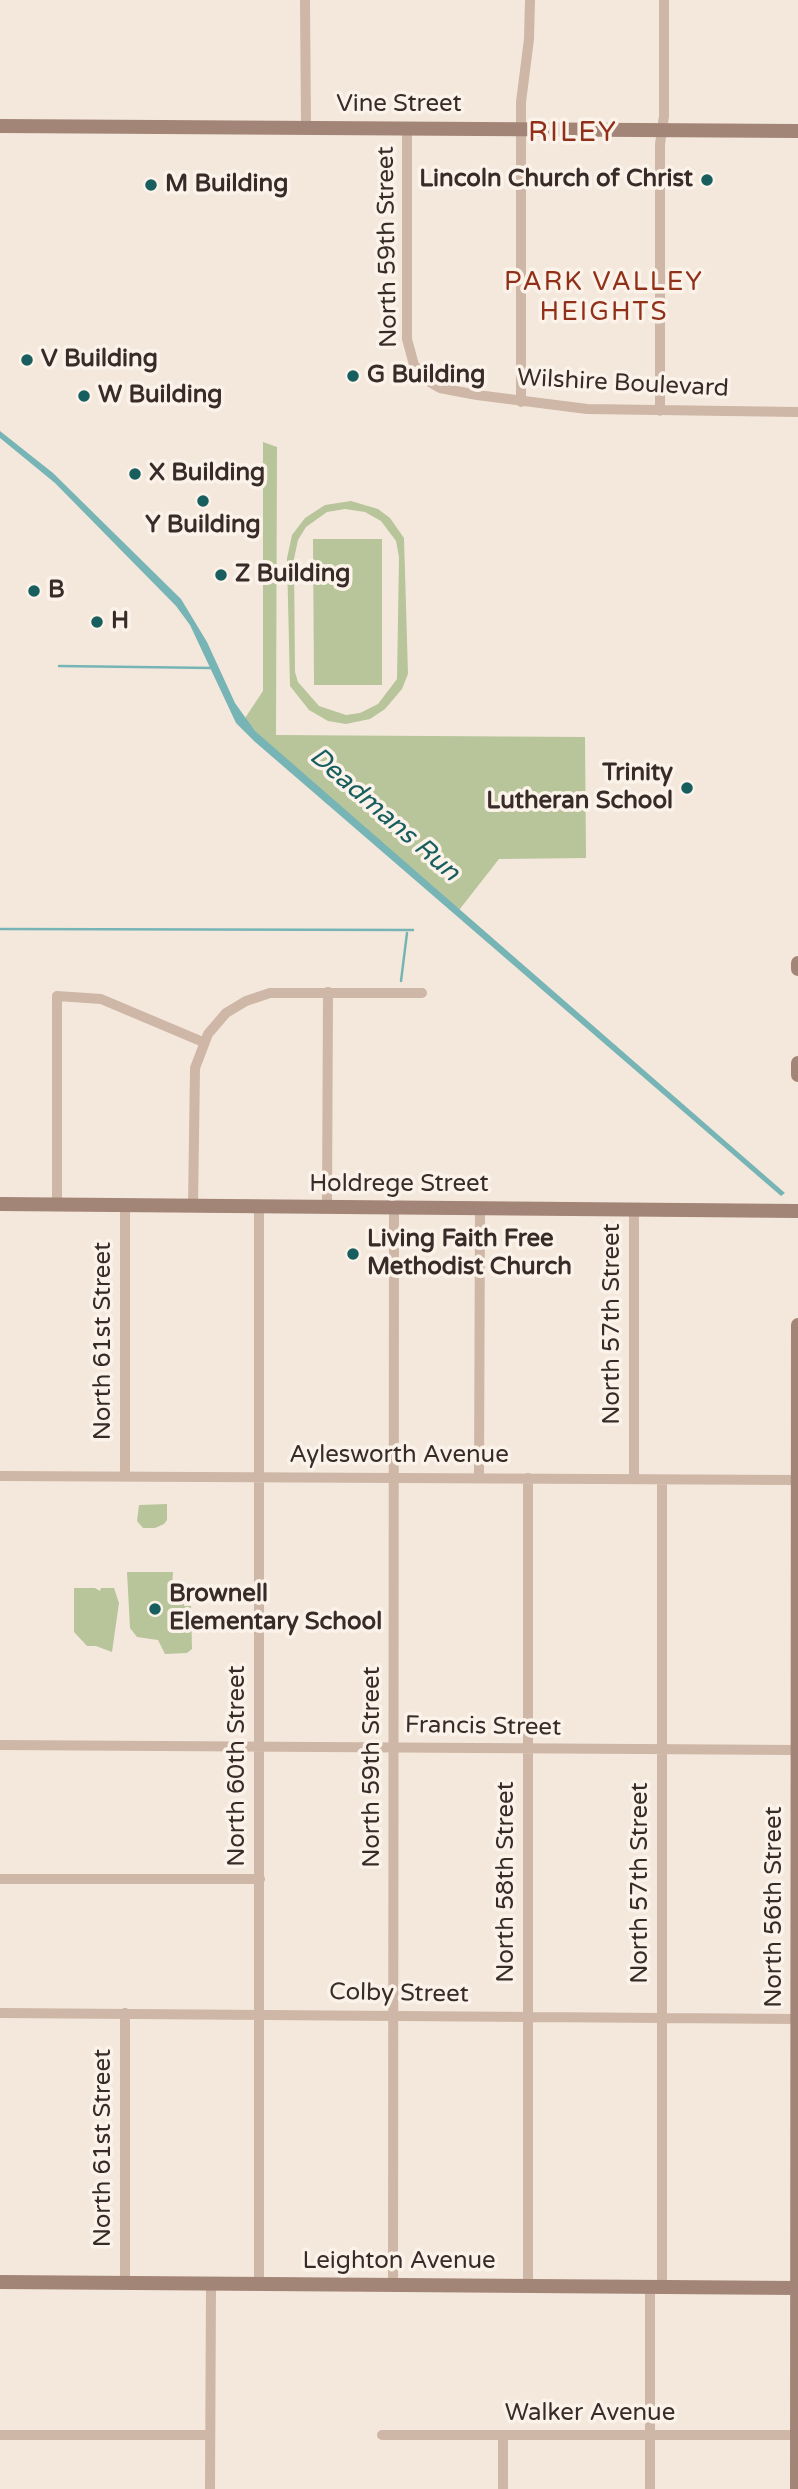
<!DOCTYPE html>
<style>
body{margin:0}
canvas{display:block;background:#f4e8dc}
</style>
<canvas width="798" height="2489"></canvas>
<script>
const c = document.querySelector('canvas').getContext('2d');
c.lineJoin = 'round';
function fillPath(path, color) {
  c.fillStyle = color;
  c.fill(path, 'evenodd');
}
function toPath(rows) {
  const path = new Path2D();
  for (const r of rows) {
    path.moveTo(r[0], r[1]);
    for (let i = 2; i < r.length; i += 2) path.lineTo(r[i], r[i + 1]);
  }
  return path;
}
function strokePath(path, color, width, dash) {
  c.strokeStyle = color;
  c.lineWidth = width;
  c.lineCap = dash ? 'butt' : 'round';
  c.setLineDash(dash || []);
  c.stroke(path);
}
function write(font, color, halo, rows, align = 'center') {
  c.font = font + ' "Varela Round",sans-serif';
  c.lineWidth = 7;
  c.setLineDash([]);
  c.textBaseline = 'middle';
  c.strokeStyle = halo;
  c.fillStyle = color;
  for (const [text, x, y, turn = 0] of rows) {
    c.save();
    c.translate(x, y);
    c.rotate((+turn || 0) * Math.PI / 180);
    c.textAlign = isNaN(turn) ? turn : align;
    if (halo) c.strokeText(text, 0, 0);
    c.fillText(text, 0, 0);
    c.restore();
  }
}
fillPath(toPath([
 [263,442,277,447,276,735,585,737,586,858,499,859,456,914,241,724,263,691],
 [351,501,378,509,390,518,404,538,408,674,402,689,385,709,370,719,346,724,328,721,309,710,290,686,287,558,292,535,305,518,325,505],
 [345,509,365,512,381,521,396,541,399,557,397,679,378,704,360,713,346,715,319,706,298,682,295,672,294,559,298,540,306,527,327,512],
 [313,539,382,539,382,685,314,685],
 [167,1504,167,1520,164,1524,155,1528,143,1528,137,1521,139,1505],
 [127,1572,173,1572,172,1587,184,1594,184,1606,191,1606,192,1649,187,1653,165,1654,158,1640,137,1637,130,1628],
 [74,1588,95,1588,100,1591,101,1588,114,1588,119,1603,112,1652,96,1646,87,1646,74,1632]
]), '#b8c59a');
fillPath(toPath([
 [0,431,53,473,181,599,207,642,235,703,255,731,785,1193,781,1196,254,741,236,723,190,625,176,606,55,483,0,438]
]), '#77b4b5');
strokePath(toPath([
 [59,666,213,668],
 [0,929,413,930],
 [401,981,407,933]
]), '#77b4b5', 2.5);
strokePath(toPath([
 [305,0,306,128],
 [407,128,407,339,414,365,428,381,440,388,477,395,587,409,798,412],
 [521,402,521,102,529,39,530,0],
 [660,411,660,144,664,116,664,0],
 [57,1205,57,996,101,999,203,1042],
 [125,1205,125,1476],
 [193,1206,195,1068,208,1034,226,1013,246,1001,270,993,422,993],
 [259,1206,259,2284],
 [327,1207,328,992],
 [0,1476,798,1480],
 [479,1478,480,1208],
 [528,1478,528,2286],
 [634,1479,634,1210],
 [0,1745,798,1750],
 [0,1879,260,1879],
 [0,2013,798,2019],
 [125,2013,125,2283],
 [393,2285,394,1208],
 [662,2287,662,1480],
 [0,2435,210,2435],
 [382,2435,798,2435],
 [210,2489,211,2284],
 [503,2489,503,2435],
 [650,2489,650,2287]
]), '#ceb7a6', 10);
strokePath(toPath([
 [0,126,798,131],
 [798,963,798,969],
 [798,1063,798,1075],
 [0,1204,798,1211],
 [0,2282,798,2288],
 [797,2489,798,1325]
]), '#a28577', 14);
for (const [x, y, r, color] of [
 [707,180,7,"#195e5f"],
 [151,185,7,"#195e5f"],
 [27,360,7,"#195e5f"],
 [353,376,7,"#195e5f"],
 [84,396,7,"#195e5f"],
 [135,474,7,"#195e5f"],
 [203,501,7,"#195e5f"],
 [221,575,7,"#195e5f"],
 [34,591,7,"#195e5f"],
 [97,622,7,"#195e5f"],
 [687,788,7,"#195e5f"],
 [353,1254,7,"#195e5f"],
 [155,1609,7,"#195e5f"]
]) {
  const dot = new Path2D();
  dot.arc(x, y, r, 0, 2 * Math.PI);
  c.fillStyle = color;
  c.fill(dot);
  strokePath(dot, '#fbf2e9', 2.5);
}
write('24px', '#392c28', '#fbf2e9', [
 ["Vine Street",399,105],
 ["North 59th Street",388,247,-91],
 ["Wilshire Boulevard",623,384,3],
 ["Holdrege Street",399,1185],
 ["North 57th Street",613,1324,-90],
 ["North 61st Street",104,1341,-90],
 ["Aylesworth Avenue",399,1456],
 ["Francis Street",483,1727,1],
 ["North 60th Street",238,1766,-90],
 ["North 59th Street",373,1767,-90],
 ["North 58th Street",507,1882,-90],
 ["North 57th Street",641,1883,-90],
 ["North 56th Street",775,1907,-90],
 ["Colby Street",399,1994,1],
 ["North 61st Street",104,2148,-90],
 ["Leighton Avenue",399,2262],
 ["Walker Avenue",590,2414]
]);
write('bold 24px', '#392c28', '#fbf2e9', [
 ["Lincoln Church of Christ",693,180,"right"],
 ["M Building",165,185],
 ["V Building",41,360],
 ["G Building",367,376],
 ["W Building",98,396],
 ["X Building",149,474],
 ["Y Building",203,526,"center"],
 ["Z Building",235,575],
 ["B",48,591],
 ["H",111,622],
 ["Trinity",673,774,"right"],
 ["Lutheran School",673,802,"right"],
 ["Living Faith Free",367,1240],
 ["Methodist Church",367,1268],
 ["Brownell",169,1595],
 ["Elementary School",169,1623]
], 'left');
c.letterSpacing = '2px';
write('26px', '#913018', '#fbf2e9', [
 ["PARK VALLEY",604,283],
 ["HEIGHTS",604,313]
]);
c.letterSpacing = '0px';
write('italic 26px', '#195e5f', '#fbf2e9', [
 ["Deadmans Run",384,815,41]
]);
c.letterSpacing = '2px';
write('28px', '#913018', '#fbf2e9', [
 ["RILEY",573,134]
]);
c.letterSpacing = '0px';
</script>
